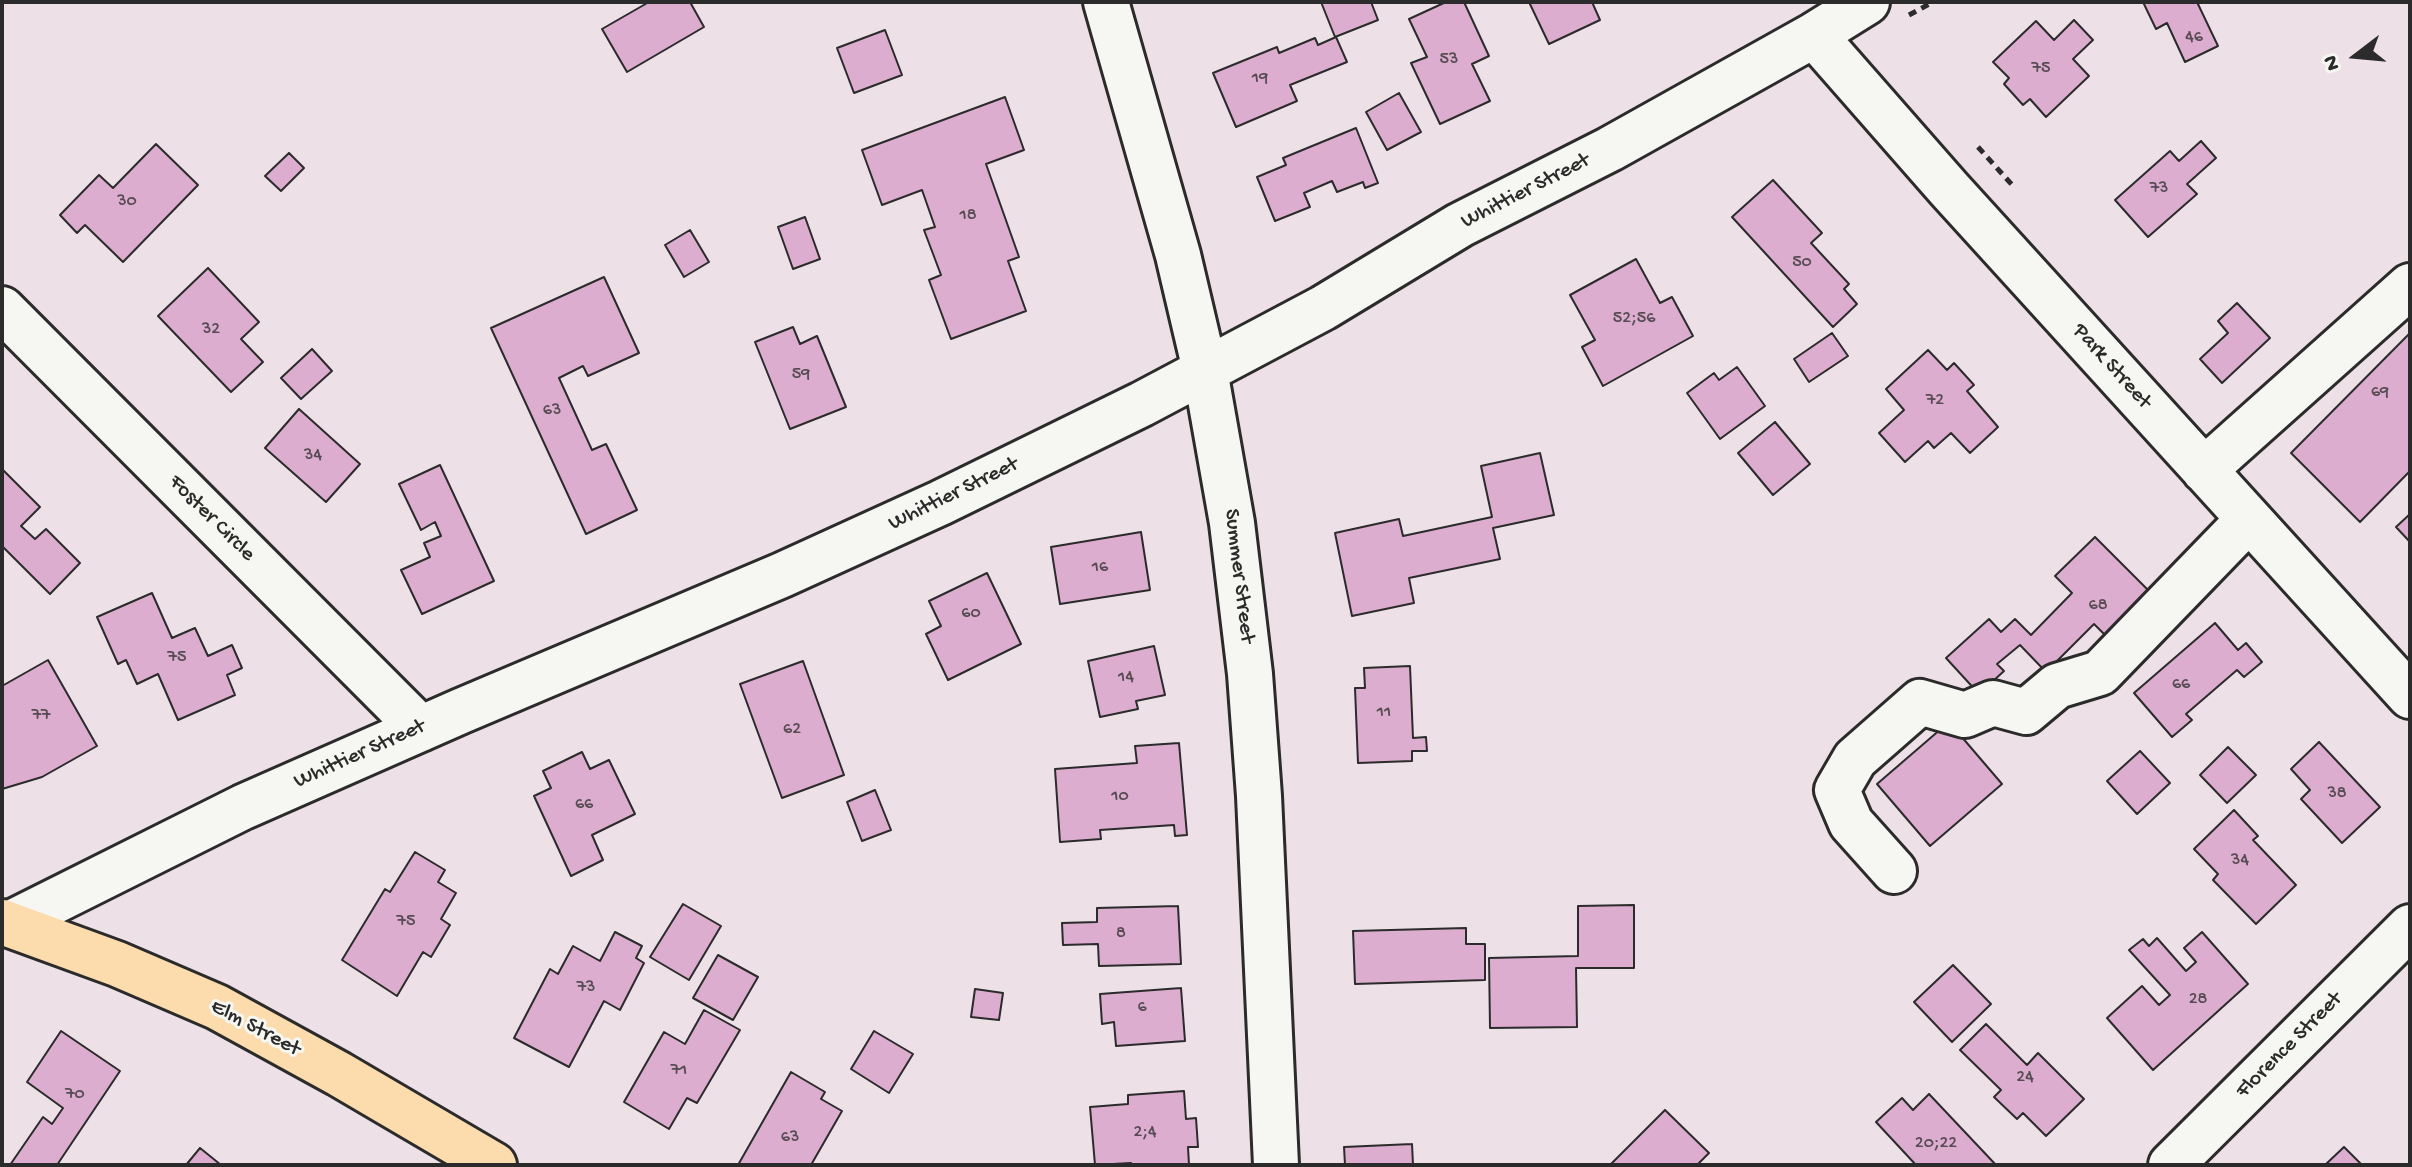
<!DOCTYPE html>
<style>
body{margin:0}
#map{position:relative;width:2412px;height:1167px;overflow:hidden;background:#eee0e7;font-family:"Gochi Hand",sans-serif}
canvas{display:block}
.frame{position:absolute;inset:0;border:4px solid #2b2b2b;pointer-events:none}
.north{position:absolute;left:2316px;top:16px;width:80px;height:80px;-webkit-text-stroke:6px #f6f6f2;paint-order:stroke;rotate:254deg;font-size:22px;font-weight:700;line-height:32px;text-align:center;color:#2b2b2b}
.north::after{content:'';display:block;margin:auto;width:28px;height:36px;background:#2b2b2b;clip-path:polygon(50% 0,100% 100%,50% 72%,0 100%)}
</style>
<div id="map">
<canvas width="2412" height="1167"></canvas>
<div class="frame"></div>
<div class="north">N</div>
</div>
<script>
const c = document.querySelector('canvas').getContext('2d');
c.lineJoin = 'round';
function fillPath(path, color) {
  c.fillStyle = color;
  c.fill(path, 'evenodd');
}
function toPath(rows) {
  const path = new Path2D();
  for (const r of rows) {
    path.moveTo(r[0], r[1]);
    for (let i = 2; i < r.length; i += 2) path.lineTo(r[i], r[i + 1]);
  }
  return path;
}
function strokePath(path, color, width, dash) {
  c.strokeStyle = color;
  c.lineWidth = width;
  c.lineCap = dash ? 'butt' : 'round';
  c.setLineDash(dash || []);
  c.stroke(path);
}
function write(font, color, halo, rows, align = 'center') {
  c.font = font + ' "Gochi Hand",sans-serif';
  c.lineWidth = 6;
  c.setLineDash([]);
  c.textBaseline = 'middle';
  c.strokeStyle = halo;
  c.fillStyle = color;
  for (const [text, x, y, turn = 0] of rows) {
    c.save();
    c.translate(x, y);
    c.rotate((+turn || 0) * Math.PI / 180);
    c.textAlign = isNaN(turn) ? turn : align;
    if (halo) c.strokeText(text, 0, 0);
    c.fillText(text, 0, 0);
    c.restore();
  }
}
const building = toPath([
 [649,2,690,2,704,27,627,72,602,29,649,2],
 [1321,2,1371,2,1378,20,1335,37,1321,2],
 [1446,2,1464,2,1489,56,1472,64,1490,101,1440,124,1411,63,1427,57,1409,19,1446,2],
 [1529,2,1592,2,1600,20,1549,44,1529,2],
 [2143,2,2197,2,2218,46,2185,62,2167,23,2156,29,2143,2],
 [2074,20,2093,40,2073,59,2089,76,2046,117,2030,99,2023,105,2004,84,2009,78,1993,62,2036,21,2054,40,2074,20],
 [885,30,902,75,854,93,837,48,885,30],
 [1336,37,1347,62,1290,85,1297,101,1236,127,1213,73,1277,47,1279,53,1315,38,1318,45,1336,37],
 [1399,93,1421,132,1387,150,1366,112,1399,93],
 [1005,97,1024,150,986,164,1019,257,1008,261,1026,311,951,339,929,280,941,275,924,230,935,227,922,190,882,205,862,150,1005,97],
 [1356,128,1378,183,1365,188,1363,182,1337,192,1332,181,1304,193,1310,207,1275,221,1257,177,1286,165,1283,158,1356,128],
 [2201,141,2216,158,2187,184,2197,194,2148,237,2115,200,2170,151,2179,161,2201,141],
 [156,144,198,185,123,262,85,225,77,233,60,215,99,175,113,188,156,144],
 [289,153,304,168,281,191,265,176,289,153],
 [1773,180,1822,233,1811,243,1849,284,1844,289,1857,304,1833,327,1732,217,1773,180],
 [805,217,820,259,793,269,778,227,805,217],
 [690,230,709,262,684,277,665,245,690,230],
 [1636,259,1660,303,1672,297,1693,336,1603,386,1582,347,1595,340,1570,295,1636,259],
 [208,268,259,322,241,339,263,362,231,392,158,316,208,268],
 [604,277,639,353,588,376,583,366,559,378,592,450,606,444,637,510,586,534,491,328,604,277],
 [2237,303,2270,338,2222,383,2200,359,2228,333,2218,321,2237,303],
 [793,327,800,344,817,336,846,407,790,429,755,342,793,327],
 [1832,333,1848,356,1809,382,1794,359,1832,333],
 [2410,333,2410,471,2360,522,2291,453,2410,333],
 [312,349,332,371,301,399,281,378,312,349],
 [1928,350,1947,370,1954,363,1974,385,1967,391,1998,427,1970,453,1951,433,1934,448,1928,441,1905,462,1879,433,1904,410,1886,389,1928,350],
 [1737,367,1765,406,1720,439,1687,393,1714,373,1719,380,1737,367],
 [299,409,360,464,326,502,265,448,299,409],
 [1775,422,1810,464,1773,495,1738,453,1775,422],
 [1540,453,1554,515,1493,528,1500,559,1409,578,1414,603,1352,616,1335,533,1399,519,1403,536,1492,517,1481,466,1540,453],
 [440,465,494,581,422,614,401,570,430,557,424,543,441,536,435,522,421,530,399,484,440,465],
 [2,469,40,507,21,526,35,539,46,529,80,563,50,594,2,546,2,469],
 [2410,514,2410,542,2396,527,2410,514],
 [1141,532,1150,590,1060,604,1051,547,1141,532],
 [2095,537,2151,593,2107,637,2094,624,2046,672,2020,645,1997,664,2004,671,1979,694,1946,658,1989,619,2001,632,2015,619,2031,635,2072,593,2055,576,2095,537],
 [987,573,1021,644,948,680,926,634,941,626,929,601,987,573],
 [152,593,172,638,195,628,208,656,232,645,242,668,227,675,235,695,178,720,158,674,137,684,126,660,118,664,97,617,152,593],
 [2215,623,2238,650,2246,643,2262,662,2244,677,2237,670,2186,714,2192,720,2172,737,2134,693,2215,623],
 [1154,646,1165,695,1136,701,1138,709,1100,717,1088,661,1154,646],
 [48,660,97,746,42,777,2,789,2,686,48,660],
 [803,661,844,775,782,798,740,684,803,661],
 [1410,666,1413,738,1426,737,1427,751,1412,751,1412,761,1358,763,1355,688,1365,688,1364,668,1410,666],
 [1949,722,2002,784,1930,846,1877,784,1949,722],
 [2319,742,2380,807,2342,843,2301,799,2310,790,2291,769,2319,742],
 [1179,743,1187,835,1175,836,1174,825,1100,830,1101,839,1060,842,1055,769,1137,763,1135,746,1179,743],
 [2228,747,2256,775,2227,803,2200,775,2228,747],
 [2140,751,2170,783,2137,814,2107,781,2140,751],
 [582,752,590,769,609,760,635,814,592,835,603,860,571,876,534,796,551,788,543,771,582,752],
 [875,790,891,830,862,841,847,802,875,790],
 [2234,810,2258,836,2253,840,2296,885,2256,924,2213,880,2218,874,2194,849,2234,810],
 [415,852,445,870,438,882,456,893,441,919,450,925,431,957,423,952,397,996,342,960,385,889,390,892,415,852],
 [683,904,721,926,689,980,650,957,683,904],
 [1634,905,1634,968,1576,968,1577,1027,1490,1028,1489,958,1578,956,1578,906,1634,905],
 [1178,906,1181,964,1099,966,1098,944,1063,945,1062,923,1097,922,1097,908,1178,906],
 [1466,928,1466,944,1485,944,1485,980,1355,984,1353,931,1466,928],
 [615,932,642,946,636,958,644,963,620,1010,604,1001,569,1067,514,1038,550,969,558,974,573,946,600,961,615,932],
 [2202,932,2248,984,2153,1070,2107,1018,2142,986,2159,1005,2170,995,2129,950,2143,939,2149,946,2157,938,2186,971,2196,962,2184,948,2202,932],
 [718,955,758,977,733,1020,693,998,718,955],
 [1953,965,1991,1004,1952,1042,1914,1002,1953,965],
 [1181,988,1185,1041,1116,1046,1114,1022,1102,1024,1100,994,1181,988],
 [975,989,1003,993,999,1020,971,1017,975,989],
 [704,1010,740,1030,697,1103,687,1098,669,1129,624,1102,664,1032,685,1044,704,1010],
 [1986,1024,2027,1065,2038,1053,2084,1099,2046,1136,2023,1113,2017,1119,1994,1097,2001,1090,1960,1050,1986,1024],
 [61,1031,120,1071,57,1165,10,1165,43,1117,52,1124,63,1108,27,1082,61,1031],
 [874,1031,913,1054,889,1093,851,1069,874,1031],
 [791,1072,825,1092,821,1099,842,1111,811,1165,738,1165,791,1072],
 [1184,1091,1186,1119,1196,1118,1198,1147,1188,1147,1189,1165,1131,1165,1131,1163,1095,1165,1090,1107,1128,1104,1128,1095,1184,1091],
 [1929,1094,1996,1165,1916,1165,1876,1122,1902,1098,1913,1110,1929,1094],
 [1665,1110,1709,1153,1697,1165,1610,1165,1665,1110],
 [1412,1144,1413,1165,1345,1165,1344,1147,1412,1144],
 [2344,1147,2362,1165,2325,1165,2344,1147],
 [200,1148,221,1165,186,1165,200,1148]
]);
fillPath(building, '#dcadce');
strokePath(building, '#2b2b2b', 2);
const minor = toPath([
 [1106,2,1178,255,1205,370,1232,523,1250,674,1259,796,1276,1165],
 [1814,35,1949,189,2410,696],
 [2,309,421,729],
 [2204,470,2410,286],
 [1894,871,1851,823,1837,790,1855,759,1920,702,1965,715,1993,703,2026,712,2057,686,2100,673,2249,519],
 [9,924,243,807,461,711,782,575,940,503,1142,404,1323,308,1460,225,1610,149,1814,35,1867,2],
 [2171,1165,2410,927]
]);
const major = toPath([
 [2,922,117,964,217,1007,339,1074,494,1165]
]);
strokePath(minor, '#2b2b2b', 50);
strokePath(major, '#2b2b2b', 50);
strokePath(toPath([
 [1909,15,1933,2],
 [1978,147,2014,187]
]), '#2b2b2b', 5, [8, 6]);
strokePath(minor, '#f6f6f2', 44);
strokePath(major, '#fcdcac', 44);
write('18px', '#574c54', null, [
 ["46",2194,38],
 ["53",1449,60],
 ["75",2041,69],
 ["19",1260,79],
 ["73",2159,189],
 ["30",127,202],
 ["18",968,216],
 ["50",1802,263],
 ["52;56",1634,319],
 ["32",211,330],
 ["59",801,375],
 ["69",2380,393],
 ["72",1935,401],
 ["63",552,411],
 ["34",313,456],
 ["16",1100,568],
 ["68",2098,606],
 ["60",971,614],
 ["75",177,658],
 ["14",1126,678],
 ["66",2181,685],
 ["11",1384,713],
 ["77",41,716],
 ["62",792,730],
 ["38",2337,794],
 ["10",1120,797],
 ["66",584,805],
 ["34",2240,861],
 ["75",406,922],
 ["8",1121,934],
 ["73",586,988],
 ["28",2198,1000],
 ["6",1142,1008],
 ["71",679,1071],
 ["24",2025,1078],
 ["70",75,1095],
 ["2;4",1145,1133],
 ["63",790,1138],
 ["20;22",1936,1144]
]);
write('22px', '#2b2b2b', '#f6f6f2', [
 ["Whittier Street",1526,192,-27],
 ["Park Street",2111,367,48],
 ["Whittier Street",954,495,-26],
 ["Foster Circle",211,519,45],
 ["Summer Street",1238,576,83],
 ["Whittier Street",360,755,-24],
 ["Elm Street",255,1029,28],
 ["Florence Street",2290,1046,-45]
]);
</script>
